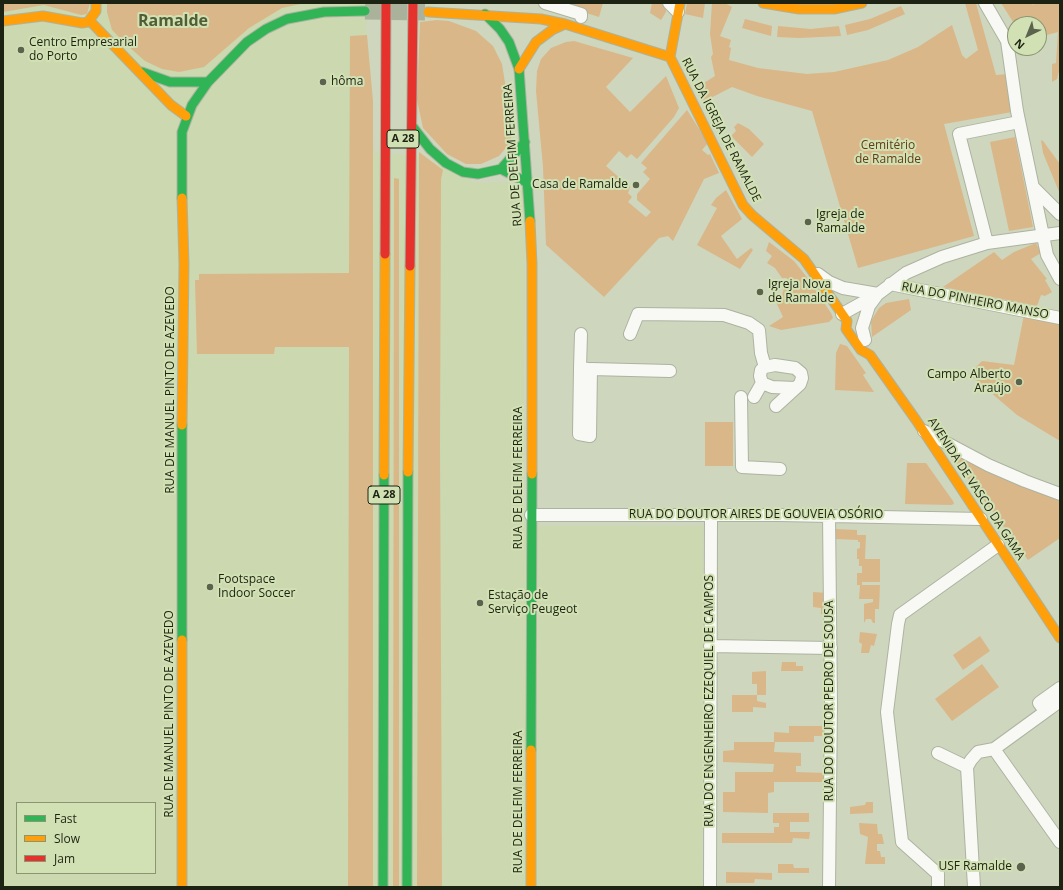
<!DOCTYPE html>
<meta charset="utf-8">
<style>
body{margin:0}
#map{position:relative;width:1063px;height:890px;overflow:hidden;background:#ced6be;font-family:"Open Sans",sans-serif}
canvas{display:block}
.frame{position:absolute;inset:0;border:4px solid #1d2312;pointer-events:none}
.legend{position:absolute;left:16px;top:802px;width:140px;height:72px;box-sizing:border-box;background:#d2e1b4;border:1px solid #8a9573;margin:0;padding:5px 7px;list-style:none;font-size:12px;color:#1d2312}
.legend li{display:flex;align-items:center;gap:8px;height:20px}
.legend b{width:20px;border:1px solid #8a9573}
.north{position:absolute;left:1007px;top:16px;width:40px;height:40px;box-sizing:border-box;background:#d2e1b4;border:1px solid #8a9573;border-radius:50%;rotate:223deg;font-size:11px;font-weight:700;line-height:16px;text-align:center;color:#1d2312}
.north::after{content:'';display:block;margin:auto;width:14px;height:18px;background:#5b624e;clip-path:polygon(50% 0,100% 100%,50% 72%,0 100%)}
</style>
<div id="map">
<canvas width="1063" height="890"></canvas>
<div class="frame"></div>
<ul class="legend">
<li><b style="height:5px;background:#30b455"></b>Fast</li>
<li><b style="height:5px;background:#ff9f0a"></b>Slow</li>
<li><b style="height:5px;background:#e5322d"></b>Jam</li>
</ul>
<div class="north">N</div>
</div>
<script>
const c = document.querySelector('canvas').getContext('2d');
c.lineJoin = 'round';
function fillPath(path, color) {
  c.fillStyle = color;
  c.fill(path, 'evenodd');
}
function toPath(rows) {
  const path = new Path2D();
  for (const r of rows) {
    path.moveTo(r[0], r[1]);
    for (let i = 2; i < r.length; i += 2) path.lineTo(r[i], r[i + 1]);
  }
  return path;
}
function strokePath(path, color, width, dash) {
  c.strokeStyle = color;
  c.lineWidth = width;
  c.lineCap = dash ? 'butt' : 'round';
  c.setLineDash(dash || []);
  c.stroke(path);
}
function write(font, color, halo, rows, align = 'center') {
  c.font = font + ' "Open Sans",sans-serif';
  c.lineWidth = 4;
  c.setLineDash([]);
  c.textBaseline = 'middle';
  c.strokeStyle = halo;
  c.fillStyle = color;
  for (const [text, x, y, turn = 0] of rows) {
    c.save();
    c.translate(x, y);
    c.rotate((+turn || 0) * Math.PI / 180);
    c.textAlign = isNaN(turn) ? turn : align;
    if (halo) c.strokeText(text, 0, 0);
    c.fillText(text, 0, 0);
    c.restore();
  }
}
fillPath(toPath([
 [3,3,365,3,374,152,421,156,475,183,506,182,525,190,523,526,703,526,702,887,3,887],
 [17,803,155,803,155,873,17,873]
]), '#cbd8b0');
fillPath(toPath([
 [3,3,90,3,87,14,81,15,44,5,3,12],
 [107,3,305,3,282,8,249,28,204,67,179,72,162,69,145,61,128,46,112,30,107,12],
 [554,3,603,3,599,17],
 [652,3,665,3,666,12,661,20,650,13],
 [687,3,705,3,703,18,685,14],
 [712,3,725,3,732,7,720,36,731,40,729,47,731,48,729,60,758,68,807,74,834,72,888,60,918,47,952,25,962,55,966,59,978,50,965,3,976,3,996,75,1007,74,1012,112,944,124,974,236,858,268,812,111,757,96,732,87,703,102,696,88,715,76,711,57,713,54,710,34],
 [1001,3,1032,3,1033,5,1036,3,1060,3,1060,67,1057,79,1052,82,1052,64,1056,63,1058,32,1043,36,1039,34,1039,24,1015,25],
 [901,6,905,14,868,30,847,35,845,25,870,19],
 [745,19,772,26,771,36,742,28],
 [437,20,449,21,476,31,493,46,502,64,510,114,512,131,510,143,499,156,481,164,466,164,447,154,423,128,417,100,420,22],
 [778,26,811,29,839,26,841,36,799,38,777,37],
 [367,35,373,101,373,887,348,887,349,347,275,347,274,354,197,354,195,280,199,280,199,274,349,273,350,36],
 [574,41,633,58,606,87,630,112,666,76,679,108,674,117,637,159,631,154,627,158,619,151,606,166,630,187,628,193,632,197,628,202,646,217,651,212,637,200,637,194,650,179,643,172,647,168,641,163,687,110,708,143,702,150,708,155,710,154,719,173,704,179,673,241,668,236,659,238,604,297,546,245,543,167,536,91,537,71,541,59,551,48,566,42],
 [738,123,749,129,764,144,752,157,731,136,736,131,734,127],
 [1015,137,1033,227,1009,231,990,142],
 [1041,140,1043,141,1060,164,1060,194,1043,153],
 [419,152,443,170,441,179,440,446,442,887,417,887],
 [394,178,399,179,399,887,393,887],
 [726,190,742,219,721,236,737,259,751,248,753,250,740,269,697,245,717,208,711,205,716,198],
 [769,242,794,261,806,276,831,313,833,318,829,322,781,330,769,326,783,317,776,302,782,295,787,278,782,278,775,268,767,263,772,256,766,251],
 [1036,243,1041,253,1031,259,1047,279,1045,280,1052,292,1045,296,1041,295,1037,306,943,287,994,252,1002,260,1014,252],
 [909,299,911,310,872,337,871,321,879,308,886,303],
 [1024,315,1060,323,1060,441,1017,415,969,374,982,361,1014,365],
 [840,344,847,346,866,373,863,375,874,392,835,390,836,353],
 [705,422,733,422,733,466,705,466],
 [944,446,1060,497,1060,538,1028,560],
 [907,463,926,463,953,501,954,504,951,505,905,504],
 [835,529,857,530,857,535,866,535,865,559,880,559,880,582,862,582,862,585,880,585,879,609,875,609,875,623,873,623,871,619,866,619,864,623,864,604,873,602,873,599,859,599,860,585,857,585,857,573,862,573,862,566,859,566,859,559,857,559,857,549,860,548,860,542,858,542,858,540,836,539],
 [813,592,827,593,827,614,821,614,821,608,813,607],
 [860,632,877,634,874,646,871,645,869,653,861,653,862,644,859,642],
 [980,636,990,651,963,670,953,655],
 [782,662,796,662,796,666,803,666,803,671,781,671],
 [982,664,999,687,952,721,935,699],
 [766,671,766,695,757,695,757,701,766,703,766,708,753,707,753,712,732,712,732,695,757,695,757,684,752,684,752,672],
 [789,726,825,726,825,736,814,736,814,742,775,742,774,752,801,753,801,766,796,766,796,772,825,773,825,782,774,782,774,792,768,793,768,813,723,812,723,792,735,792,735,772,773,772,774,764,723,762,723,751,734,750,734,742,774,742,774,732,789,733],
 [866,802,873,802,873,813,850,814,850,807,865,805],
 [773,813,809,813,809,822,790,822,790,832,810,832,809,839,793,838,792,843,722,843,722,833,774,833,774,827,779,827,779,823,773,823],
 [859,823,877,824,878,834,882,834,884,844,877,844,877,851,880,851,881,857,885,857,885,864,865,864,868,837,860,834],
 [778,864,793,864,794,868,809,868,809,873,778,873],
 [726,872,772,873,772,880,755,879,754,883,726,883]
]), '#dab788');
strokePath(toPath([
 [365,11,425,12]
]), '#abb29c', 17, [17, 8]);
const street = toPath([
 [545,3,581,14,581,17],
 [669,3,678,12],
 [985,3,1007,41,1017,111,1047,255,1060,279],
 [1034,188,1060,214],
 [987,243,959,134,1019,122],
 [818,274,829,282,843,288,878,294],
 [890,284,1060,318],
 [842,314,878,294,906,273,942,257,987,243,1060,233],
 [581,334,580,368,588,369],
 [630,334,638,314,724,315,749,323,759,330,761,353,765,367],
 [865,340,862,328,869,306,877,295],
 [580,368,579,434,590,436,591,369,670,371],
 [741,397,742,467,780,469],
 [754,397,762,383],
 [776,406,800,384,802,378,801,373,795,368,775,365,765,367,761,370,760,376,762,383,772,387,795,388],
 [924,431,988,465,1025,481,1060,494],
 [531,515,780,515,981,519],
 [710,646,831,648],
 [1045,711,1039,703,1060,688],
 [994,749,1060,701],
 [938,753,967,767],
 [710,887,711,516],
 [829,887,831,704,829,515],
 [938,887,938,874,902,842,887,712,898,624,900,615,998,545],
 [974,887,967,767,971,760,978,752,994,749,1060,842]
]);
const fast = toPath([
 [485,14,500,29,509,42,519,69,530,221],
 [142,72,170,82,208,82],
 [412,126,430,149,446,163,463,172,478,174,501,169,525,142],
 [501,169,528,183],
 [182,198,182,132,192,105,208,82,247,42,266,29,287,19,324,12,365,11],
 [182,425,182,640],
 [531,750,532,474],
 [383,887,384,475],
 [407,887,408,472]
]);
const slow = toPath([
 [763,3,799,9,834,9,862,3],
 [428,12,541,19,565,24,670,57],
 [3,21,43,16,82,23,88,22,96,11,96,3],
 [90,21,171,105,186,116],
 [670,57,743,205,752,215,804,259,847,321],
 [670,57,680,3],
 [519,69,536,42,552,30,565,24],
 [182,198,184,264,182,425],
 [530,221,532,264,532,474],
 [847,321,846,329,861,350,870,355,916,420,1060,638],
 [408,472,410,266],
 [384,475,385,254],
 [182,640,182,887],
 [531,887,531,750]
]);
const jam = toPath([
 [385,254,386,3],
 [410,266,413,3]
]);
strokePath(street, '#acb3a0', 14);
strokePath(fast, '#acb3a0', 11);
strokePath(slow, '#acb3a0', 11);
strokePath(jam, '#acb3a0', 11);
strokePath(street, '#f8f9f5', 12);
strokePath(fast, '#30b455', 9);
strokePath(slow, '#ff9f0a', 9);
strokePath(jam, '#e5322d', 9);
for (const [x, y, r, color] of [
 [21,50,4,"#5b624e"],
 [323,82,4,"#5b624e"],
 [636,185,4,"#5b624e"],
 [808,222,4,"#5b624e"],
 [760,292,4,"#5b624e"],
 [1019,382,4,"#5b624e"],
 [210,587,4,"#5b624e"],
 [480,603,4,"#5b624e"],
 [1021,867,5,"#5b624e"]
]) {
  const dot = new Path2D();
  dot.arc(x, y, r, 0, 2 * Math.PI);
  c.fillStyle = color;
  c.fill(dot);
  strokePath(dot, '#d2e1b4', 1.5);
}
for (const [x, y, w] of [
 [403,139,32],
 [384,495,32]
]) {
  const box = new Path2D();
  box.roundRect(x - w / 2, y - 9, w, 18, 3);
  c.fillStyle = '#d2e1b4';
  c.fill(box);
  strokePath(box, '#1d2312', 1);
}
write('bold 11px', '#1d2312', null, [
 ["A 28",403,139],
 ["A 28",384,495]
]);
write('12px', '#1d2312', '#d2e1b4', [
 ["Centro Empresarial",29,43],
 ["do Porto",29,57],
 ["hôma",331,82],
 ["Casa de Ramalde",628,185,"right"],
 ["Igreja de",816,215],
 ["Ramalde",816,229],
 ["Igreja Nova",768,285],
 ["de Ramalde",768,299],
 ["Campo Alberto",1011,375,"right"],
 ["Araújo",1011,389,"right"],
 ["Footspace",218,580],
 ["Indoor Soccer",218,594],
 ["Estação de",488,596],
 ["Serviço Peugeot",488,610],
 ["USF Ramalde",1012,867,"right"]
], 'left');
write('12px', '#1d2312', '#d2e1b4', [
 ["RUA DA IGREJA DE RAMALDE",721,130,63],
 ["RUA DE DELFIM FERREIRA",513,155,-94],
 ["RUA DO PINHEIRO MANSO",975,301,11],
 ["RUA DE MANUEL PINTO DE AZEVEDO",171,390,-90],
 ["RUA DE DELFIM FERREIRA",519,478,-90],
 ["AVENIDA DE VASCO DA GAMA",976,489,57],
 ["RUA DO DOUTOR AIRES DE GOUVEIA OSÓRIO",756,515],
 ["RUA DO ENGENHEIRO EZEQUIEL DE CAMPOS",710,701,-90],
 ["RUA DO DOUTOR PEDRO DE SOUSA",830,701,-90],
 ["RUA DE MANUEL PINTO DE AZEVEDO",170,714,-90],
 ["RUA DE DELFIM FERREIRA",519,802,-90]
]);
write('12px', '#633d15', '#d2e1b4', [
 ["Cemitério",888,146],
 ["de Ramalde",888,160]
]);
write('bold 16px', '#515d35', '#d2e1b4', [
 ["Ramalde",173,21]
]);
</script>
